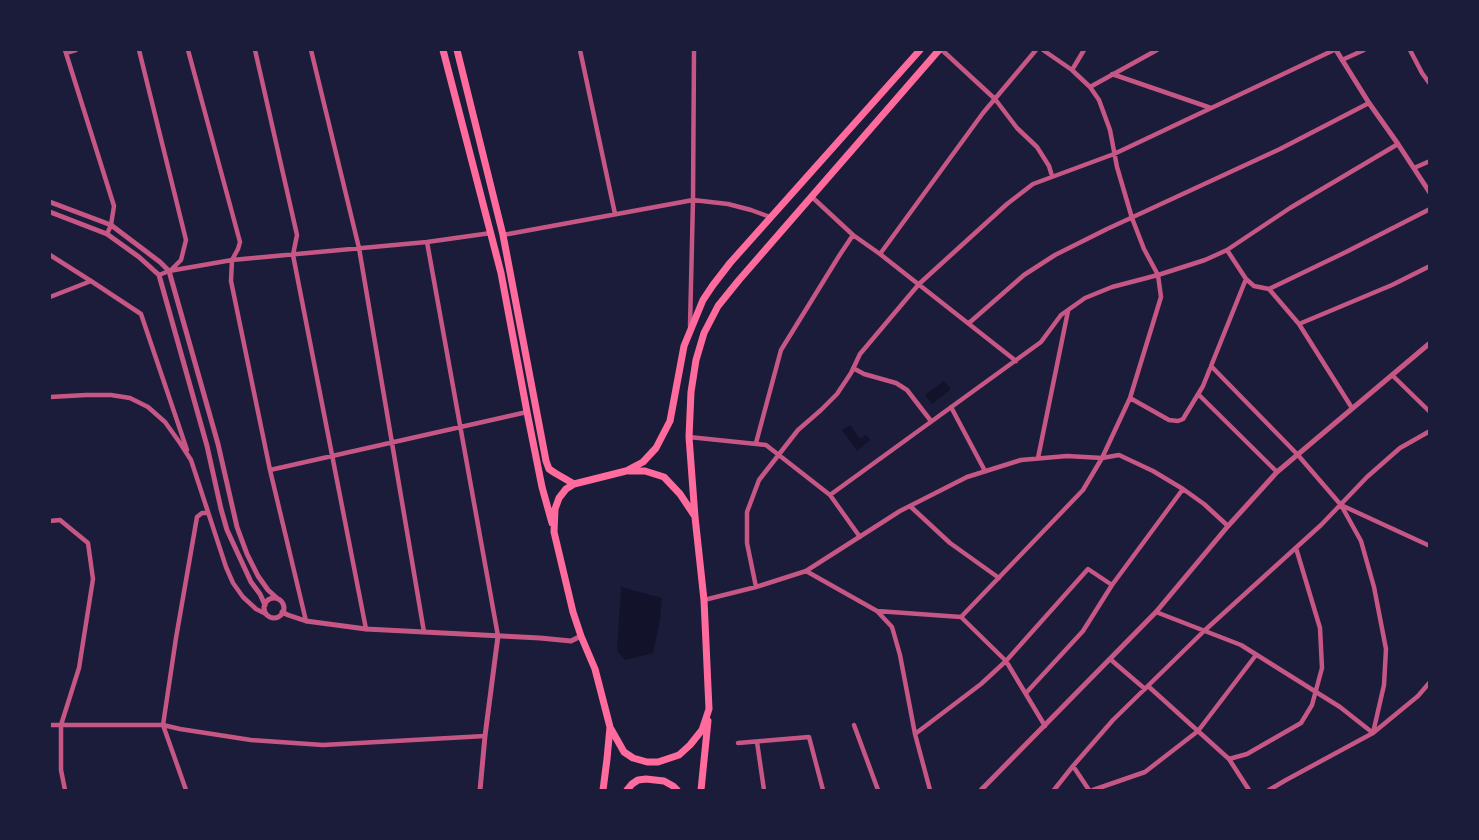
<!DOCTYPE html>
<style>
body{margin:0}
#map{position:relative;width:1479px;height:840px;overflow:hidden;background:#1b1b3a;font-family:Karla,sans-serif}
canvas{display:block}
.frame{position:absolute;inset:0;border:51px solid #1b1b3a;pointer-events:none}
</style>
<div id="map">
<canvas width="1479" height="840"></canvas>
<div class="frame"></div>
</div>
<script>
const c = document.querySelector('canvas').getContext('2d');
c.lineJoin = 'round';
function fillPath(path, color) {
  c.fillStyle = color;
  c.fill(path, 'evenodd');
}
function toPath(rows) {
  const path = new Path2D();
  for (const r of rows) {
    if (r.length === 3) {
      path.moveTo(r[0] + r[2], r[1]);
      path.arc(r[0], r[1], r[2], 0, 2 * Math.PI);
      continue;
    }
    path.moveTo(r[0], r[1]);
    for (let i = 2; i < r.length; i += 2) path.lineTo(r[i], r[i + 1]);
  }
  return path;
}
function strokePath(path, color, width, dash) {
  c.strokeStyle = color;
  c.lineWidth = width;
  c.lineCap = dash ? 'butt' : 'round';
  c.setLineDash(dash || []);
  c.stroke(path);
}
fillPath(toPath([
 [944,381,951,389,932,404,925,395],
 [850,425,860,439,866,435,870,440,857,451,842,430],
 [621,587,662,598,660,620,653,653,625,660,617,651]
]), '#12122b');
strokePath(toPath([
 [65,50,114,206,111,225,107,234],
 [139,50,186,240,181,260,171,270],
 [188,50,240,242,238,249,232,260,231,281,270,470,306,621],
 [255,50,297,235,293,255,366,629],
 [311,50,359,248,424,632],
 [580,50,615,214],
 [942,50,995,99,1017,128,1037,147,1049,166,1052,176],
 [1410,50,1422,73,1430,84],
 [66,53,76,50],
 [1342,60,1364,50],
 [1072,70,1084,50],
 [1112,74,1211,108],
 [1090,87,1157,50],
 [1414,168,1430,161],
 [812,197,853,235,880,254,1016,361],
 [503,235,693,200,728,204,751,210,770,217],
 [427,242,498,636],
 [1227,250,1246,279,1254,286,1269,289,1299,324,1352,408],
 [880,254,983,113,1036,50],
 [50,255,91,281,141,314,187,450],
 [159,275,169,271,232,260,427,242,491,233],
 [1269,289,1346,252,1430,209],
 [50,297,91,281],
 [969,323,1024,275,1055,255,1107,229,1280,149,1369,103],
 [1299,324,1392,285,1430,266],
 [690,326,693,200,694,50],
 [1211,366,1297,454,1341,505,1430,546],
 [853,368,864,374,896,383,907,390,931,421],
 [1392,375,1430,412],
 [1198,394,1277,472],
 [50,397,86,395,111,395,130,398,148,407,165,422,180,443,191,460,226,567,233,583,243,597,256,609,266,614],
 [1130,398,1169,420,1178,421,1183,419,1203,386,1246,279],
 [951,407,985,471],
 [689,437,766,445,830,495,860,537],
 [756,443,781,350,839,256,853,235],
 [1038,458,1068,311],
 [270,470,527,412],
 [830,495,1041,342,1061,315,1085,298,1112,287,1158,275,1205,260,1227,250,1290,208,1398,144],
 [910,506,950,543,999,578],
 [50,521,60,520,88,543,93,579,79,668,61,725,61,770,65,790],
 [806,571,877,611,961,617,1083,490,1102,458,1130,398,1161,297,1158,275,1144,249,1132,218,1117,167,1110,130,1099,100,1090,87,1072,70,1043,50],
 [756,587,747,543,747,512,759,480,798,430,821,410,837,394,851,373,860,354,919,284,1007,204,1033,184,1114,154,1334,50],
 [704,600,756,587,806,571,900,511,967,477,1021,460,1067,456,1102,458,1119,455,1153,471,1183,489,1204,504,1228,526],
 [877,611,892,627,900,655,915,734,930,790],
 [1156,612,1241,645,1340,707,1373,733,1384,685,1386,649,1374,587,1361,541,1341,505],
 [961,617,1006,661,1045,726],
 [1110,659,1145,689],
 [1148,686,1229,759,1249,790],
 [1026,693,1083,631,1112,585,1183,489],
 [50,725,163,725,180,729,251,740,323,745,485,736],
 [854,725,878,790],
 [915,734,981,684,1006,661,1088,569,1112,585],
 [757,742,764,790],
 [738,743,809,737,823,790],
 [1229,759,1247,754,1301,723,1312,705,1322,668,1320,628,1296,548],
 [1073,766,1089,790],
 [186,790,163,725,176,638,197,517,202,513,208,513],
 [1054,790,1073,766,1113,720,1204,631,1321,525,1367,477,1400,448,1430,431],
 [1093,790,1145,772,1198,731,1256,655],
 [1269,790,1286,780,1373,733,1418,696,1430,682]
]), '#c65784', 4.5);
strokePath(toPath([
 [1336,50,1369,103,1398,144,1430,193],
 [50,202,111,225,160,262,169,271,218,444,237,527,247,554,258,576,268,590,278,599],
 [50,212,107,234,139,257,159,275,207,446,221,509,227,530,251,582,260,594,265,605],
 [274,608,10],
 [282,612,288,615,306,621,366,629,540,638,571,641,581,636],
 [480,790,485,736,498,636],
 [981,790,1156,612,1228,526,1277,472,1430,343]
]), '#c65784', 5);
strokePath(toPath([
 [443,50,501,273,527,412,542,487,552,523],
 [457,50,503,235,546,461,549,469,555,473,574,484],
 [629,471,645,471,664,477,680,494,694,515],
 [611,729,624,752,633,758,647,762,658,762,679,755,690,745,702,730,709,709,704,600,695,517,689,437,691,392,696,360,704,333,718,306,739,280,939,50],
 [603,790,607,759,610,727,595,669,581,636,573,612,554,532,555,509,559,498,566,489,574,484,626,471,643,462,656,448,670,421,684,346,703,300,713,285,730,263,920,50],
 [627,790,632,784,638,780,646,779,664,781,673,786,677,790],
 [701,790,708,721]
]), '#ff6b9d', 7);
</script>
